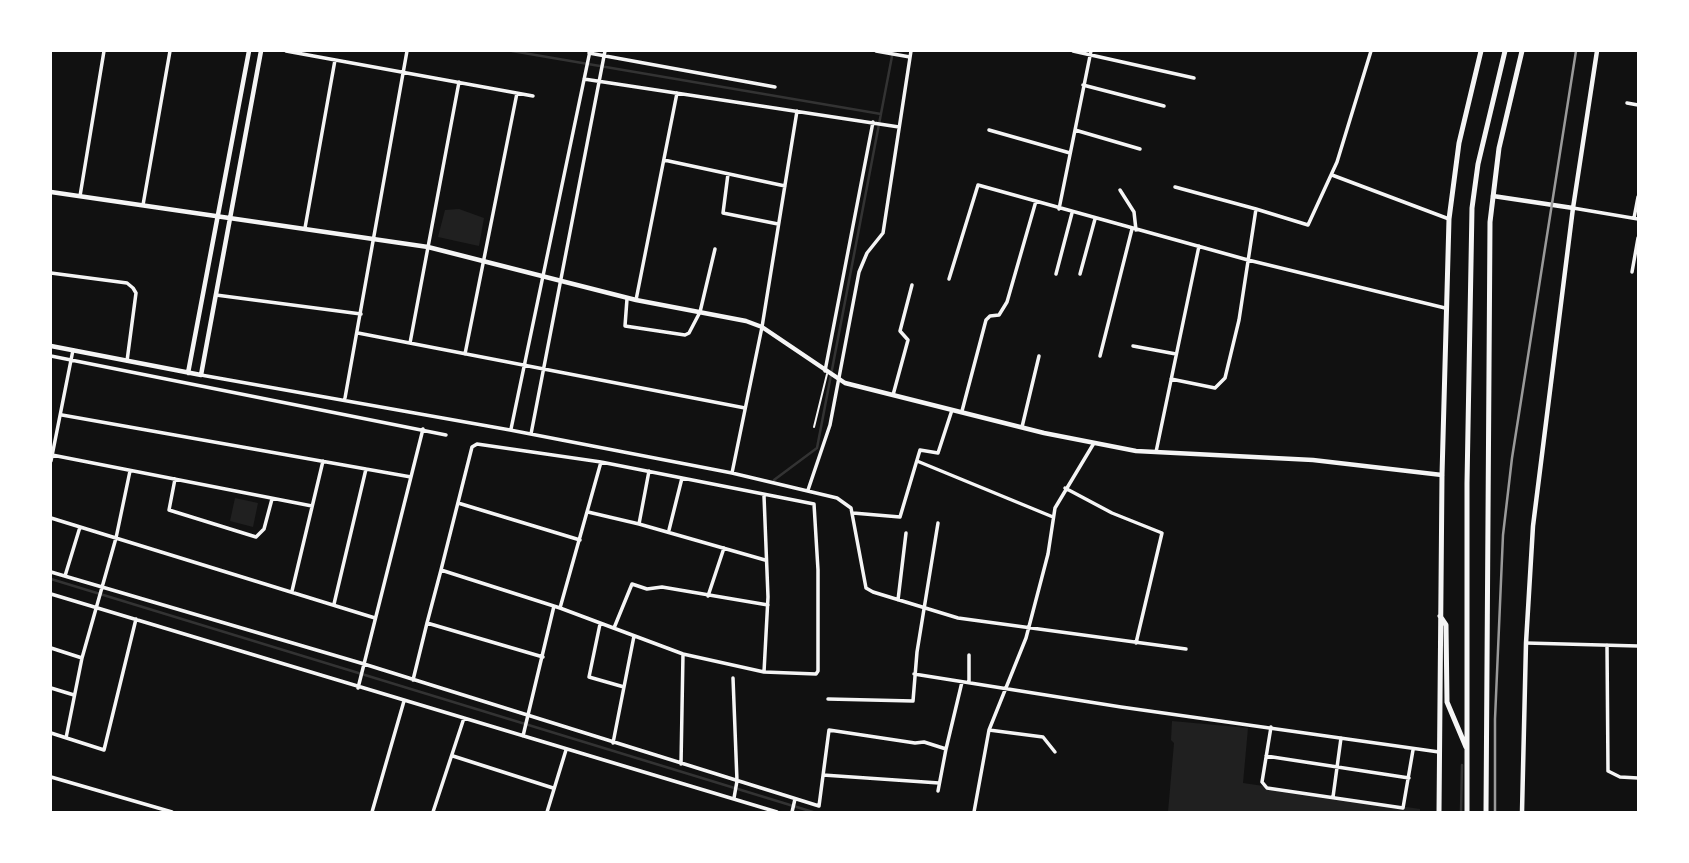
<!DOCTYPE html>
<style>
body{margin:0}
#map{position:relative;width:1689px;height:863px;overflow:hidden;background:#111;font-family:"Golos Text",sans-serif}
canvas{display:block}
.frame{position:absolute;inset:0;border:52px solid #fff;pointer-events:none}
</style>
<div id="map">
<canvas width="1689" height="863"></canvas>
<div class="frame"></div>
</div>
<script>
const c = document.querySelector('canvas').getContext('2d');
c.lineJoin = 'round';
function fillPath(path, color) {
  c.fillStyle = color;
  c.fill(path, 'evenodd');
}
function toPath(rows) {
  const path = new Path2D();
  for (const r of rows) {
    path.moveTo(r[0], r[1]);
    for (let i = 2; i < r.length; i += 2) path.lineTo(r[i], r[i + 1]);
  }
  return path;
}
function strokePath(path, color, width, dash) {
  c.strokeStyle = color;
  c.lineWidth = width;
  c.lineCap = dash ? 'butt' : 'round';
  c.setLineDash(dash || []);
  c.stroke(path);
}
fillPath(toPath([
 [459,209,484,218,479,246,438,237,445,210],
 [235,498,258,503,253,527,230,521],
 [1172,721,1248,728,1243,783,1420,809,1420,812,1168,812,1174,743,1171,740]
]), '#202020');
strokePath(toPath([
 [512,51,881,114],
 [774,480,817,448,893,51],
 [51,579,813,812],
 [1461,812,1462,765]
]), '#333', 2.5);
strokePath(toPath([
 [814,427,827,374]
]), '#f5f5f5', 2);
strokePath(toPath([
 [286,51,533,96],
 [876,51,910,57],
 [1073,51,1194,78],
 [589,53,775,87],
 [584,79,899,127],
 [1083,85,1164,106],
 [1627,103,1638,105],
 [989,130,1070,153],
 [1075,130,1140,149],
 [664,160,785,186],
 [728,174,723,213,778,224],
 [1332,175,1449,219],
 [1120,190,1134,212,1136,230],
 [80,196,104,51],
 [143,205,170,51],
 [1573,208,1638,219],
 [1059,209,1091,51],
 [1256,209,1308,225,1337,162,1371,51],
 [1634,218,1638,197],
 [305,228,335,60],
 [1632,272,1638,238],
 [51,273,127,283,133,288,136,293,127,361],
 [1056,274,1072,213],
 [1080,274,1095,219],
 [949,279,978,185,1248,260,1445,308],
 [216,295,361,314],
 [627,299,625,326,685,335,689,333,700,312,715,249],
 [636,300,677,93],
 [358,333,745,408],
 [410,343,459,82],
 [1133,346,1176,354],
 [465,354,517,93],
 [51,356,446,435],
 [1100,356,1132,229],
 [825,371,873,122],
 [201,375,510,430,732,473,837,498,851,508,866,588,873,592,958,618,1186,649],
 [1171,379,1215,388,1225,378,1239,320,1256,209,1175,187],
 [893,395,908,340,900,331,912,285],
 [345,398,407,51],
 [962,411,986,320,990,316,999,315,1007,302,1036,201],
 [62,415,411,477],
 [1022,427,1039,356],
 [511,429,590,51],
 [531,434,605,51],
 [1156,452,1199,246],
 [52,455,312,506],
 [51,461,73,350],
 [917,461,1053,517],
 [732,473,762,327,797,111],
 [175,479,169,510,256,537,264,529,272,499],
 [1065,488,1112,513,1162,533,1136,643],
 [808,490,830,425,859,272,867,253,883,233,911,51],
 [458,503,580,540],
 [588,512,639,524,649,471],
 [853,513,900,517,920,450,938,453,952,410],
 [51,518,375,618],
 [639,524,765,560],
 [669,530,682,478],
 [51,572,364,664,819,806,829,730,915,743,924,742,946,749,962,682],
 [65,576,80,527],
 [292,591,323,461],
 [51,594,777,812],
 [708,596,724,548],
 [898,600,906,533],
 [334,604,366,469],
 [560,608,601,462],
 [427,623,543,657],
 [600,624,589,677,624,687],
 [614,628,632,584,647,589,662,587,768,605],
 [1526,643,1638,646],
 [1607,645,1608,771,1620,777,1638,778],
 [51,648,82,658],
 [969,655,969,683],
 [764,672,768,597,764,496],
 [914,674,1121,707,1439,752],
 [733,678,737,781,734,798],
 [413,680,427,623,441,570,472,447,477,444,601,462,814,504,818,570,818,671,816,674,764,672,683,654,560,608,441,570],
 [51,688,74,695],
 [358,688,423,429],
 [828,699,913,701,917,652,938,523],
 [1271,727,1262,782,1267,788,1403,808,1413,750],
 [989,730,1043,737,1055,752],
 [51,733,104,750,136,619],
 [523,736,554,606],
 [66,738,82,658,116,538,130,471],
 [613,743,634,636],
 [453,756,553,788],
 [1266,756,1409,778],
 [681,764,683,654],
 [823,775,939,783],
 [51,777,172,812],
 [938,791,946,749],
 [1333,797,1341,738],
 [372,812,404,701],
 [433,812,464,718],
 [547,812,566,750],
 [792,812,795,799],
 [974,812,989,730,1026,638,1048,554,1055,508,1094,443]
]), '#f5f5f5', 3.5);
strokePath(toPath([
 [51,192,428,247,636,300,746,321,762,327,845,383,1044,433,1136,451,1313,460,1442,475],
 [1573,208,1597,51],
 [51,346,201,375,261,51],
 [188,373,249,51]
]), '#f5f5f5', 4.5);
strokePath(toPath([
 [1493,196,1573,208,1533,526,1526,643,1522,812]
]), '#f5f5f5', 4.5);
strokePath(toPath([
 [1440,616,1446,625,1447,702,1466,747],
 [1439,812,1442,475,1449,219,1459,143,1481,51],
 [1467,812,1467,483,1472,208,1478,164,1505,51],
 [1486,812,1490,222,1499,148,1522,51]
]), '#f5f5f5', 5);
strokePath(toPath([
 [1495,812,1495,719,1503,535,1512,458,1576,51]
]), '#9a9a9a', 2.5);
</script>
